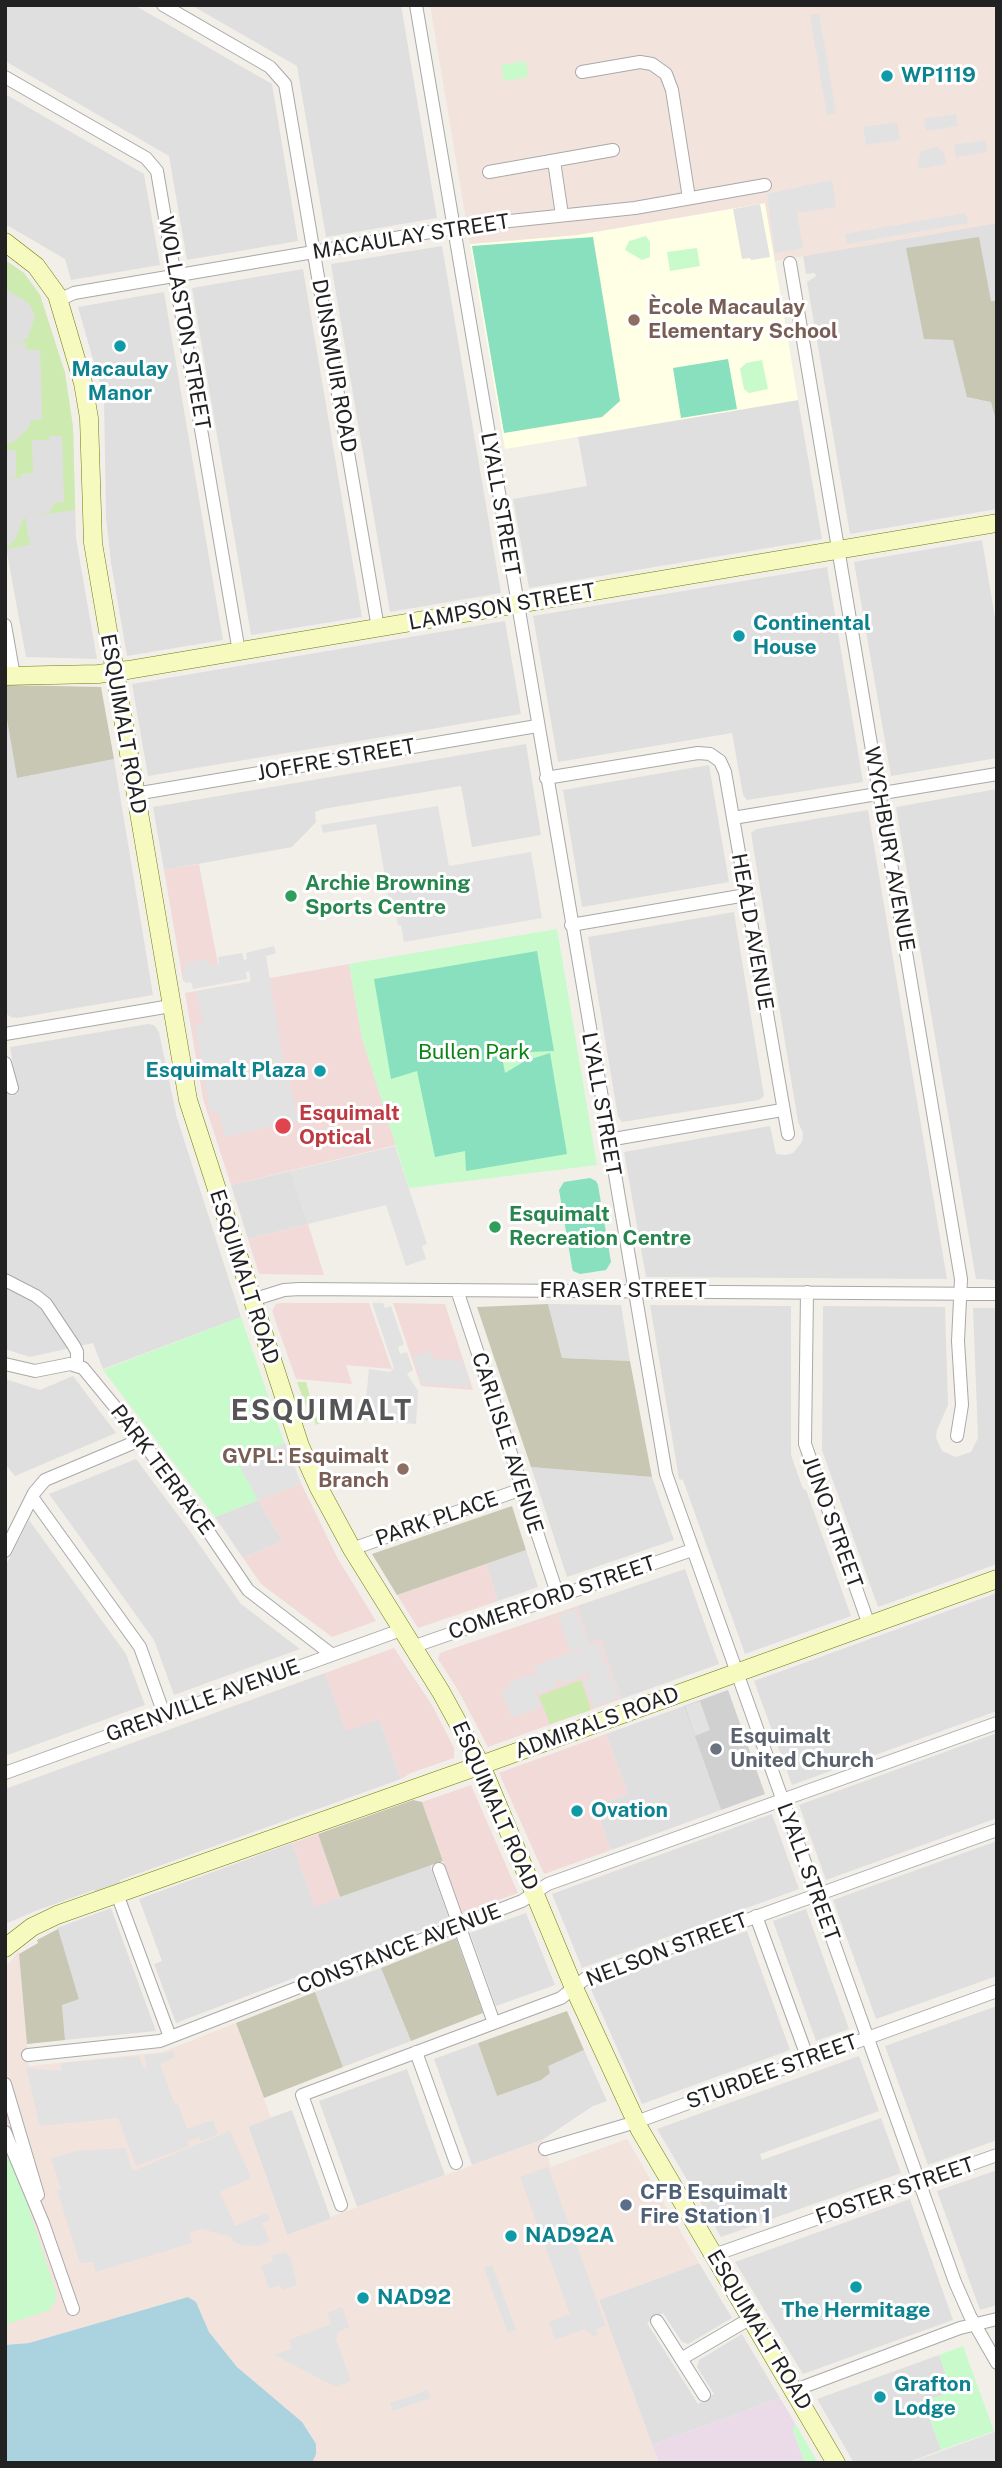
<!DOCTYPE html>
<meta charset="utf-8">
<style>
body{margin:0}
#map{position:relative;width:1002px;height:2468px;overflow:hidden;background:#f2efe9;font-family:"Public Sans",sans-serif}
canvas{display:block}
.frame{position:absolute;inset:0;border:7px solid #222;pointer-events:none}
</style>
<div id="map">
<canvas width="1002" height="2468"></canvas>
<div class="frame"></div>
</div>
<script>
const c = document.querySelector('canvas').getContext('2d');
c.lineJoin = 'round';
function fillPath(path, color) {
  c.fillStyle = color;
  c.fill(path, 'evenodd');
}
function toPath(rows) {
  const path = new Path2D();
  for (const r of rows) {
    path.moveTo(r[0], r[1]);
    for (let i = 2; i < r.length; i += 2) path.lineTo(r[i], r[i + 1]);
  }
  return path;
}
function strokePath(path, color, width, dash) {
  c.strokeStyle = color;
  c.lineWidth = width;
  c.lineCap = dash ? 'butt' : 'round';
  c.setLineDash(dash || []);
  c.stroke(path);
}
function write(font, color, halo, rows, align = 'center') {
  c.font = font + ' "Public Sans",sans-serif';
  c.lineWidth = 6;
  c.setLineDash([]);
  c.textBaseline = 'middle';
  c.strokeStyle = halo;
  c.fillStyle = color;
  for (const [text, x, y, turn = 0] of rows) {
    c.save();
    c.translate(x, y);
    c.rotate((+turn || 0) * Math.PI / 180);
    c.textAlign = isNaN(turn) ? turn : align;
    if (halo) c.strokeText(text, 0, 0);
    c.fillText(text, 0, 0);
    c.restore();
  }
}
fillPath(toPath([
 [5,5,134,5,272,84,298,241,187,260,169,156,5,61],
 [191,5,401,5,437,218,326,237,297,66],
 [5,94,144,174,160,265,71,280,65,259,5,224],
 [997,223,997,509,850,534,807,282,816,276,815,273,806,274,803,256],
 [442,246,501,593,390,612,331,264],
 [5,260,24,273,40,295,65,373,73,427,76,538,97,659,26,657,5,542],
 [303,269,362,617,251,635,192,288],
 [164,292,223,640,127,656,111,563,106,517,104,398,78,307],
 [798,400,822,539,529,588,513,499,587,486,578,437],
 [982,540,997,630,997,758,891,776,854,562],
 [827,567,863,782,747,800,743,795,732,733,558,762,533,616],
 [505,621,521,714,148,776,132,684],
 [5,708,17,778,114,759,153,995,17,1018,11,1017,5,1013],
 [526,744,541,835,472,847,461,786,323,809,315,812,316,822,292,847,164,870,153,807],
 [709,765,729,882,582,907,563,790],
 [997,789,997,1280,976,1279,896,807],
 [868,810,947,1279,646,1277,624,1152,770,1126,776,1154,786,1155,793,1153,802,1142,803,1133,798,1122,751,833,756,829],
 [734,912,764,1096,759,1100,622,1122,618,1117,588,937],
 [148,1024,154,1025,159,1032,177,1118,241,1317,103,1369,93,1343,80,1346,45,1295,5,1274,5,1084,11,1096,18,1094,10,1047],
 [291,1171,308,1224,248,1239,231,1185],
 [5,1286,39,1302,70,1348,30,1357,5,1349],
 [548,1304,621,1305,630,1361,562,1358],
 [650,1305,791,1306,791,1455,803,1489,806,1490,851,1616,745,1654,683,1480,679,1479],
 [823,1306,945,1307,948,1405,937,1430,936,1438,942,1451,956,1457,971,1452,978,1438,973,1308,997,1308,997,1564,878,1607,822,1450],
 [73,1376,116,1433,15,1476,5,1464,5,1379,40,1390],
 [136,1459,187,1527,241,1604,300,1649,174,1695,154,1640,49,1494],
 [531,1467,652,1477,674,1540,567,1577],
 [258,1500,283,1541,243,1558,215,1517],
 [29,1520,126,1654,145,1705,5,1756,5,1567],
 [526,1550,538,1587,498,1601,486,1564],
 [685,1569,719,1664,621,1699,600,1639,589,1643,577,1606],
 [997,1593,997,1711,792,1785,754,1681],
 [325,1673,346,1730,379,1719,401,1779,120,1880,120,1883,95,1892,94,1890,38,1910,5,1924,5,1789],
 [684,1706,721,1810,611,1850,595,1806,628,1794,606,1734],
 [997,1733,997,1818,826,1880,799,1805],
 [772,1814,799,1889,582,1968,552,1894],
 [997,1841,997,1976,876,2019,833,1900],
 [292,1843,315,1906,430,1865,449,1919,176,2023,154,1964,162,1961,139,1899],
 [111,1908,156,2031,65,2040,62,2005,79,1998,57,1928],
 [806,1909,849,2029,816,2041,773,1921],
 [526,1913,555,1985,496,2006,470,1933],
 [747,1931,790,2050,642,2104,590,1987],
 [381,1968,411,2041,343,2067,315,1992],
 [997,2006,997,2140,928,2165,885,2046],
 [478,2043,497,2096,547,2066,584,2050,607,2101,593,2106,542,2140,472,2165,434,2059],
 [859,2056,879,2111,760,2154,762,2160,881,2118,901,2173,721,2237,657,2129],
 [407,2069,445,2175,357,2207,319,2101],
 [292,2110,331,2219,287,2235,248,2126],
 [997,2170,997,2305,980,2310,937,2191],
 [910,2199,953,2320,803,2374,735,2262],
 [699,2263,732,2318,688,2344,682,2342,663,2313,647,2323,698,2404,714,2394,697,2367,699,2360,742,2334,780,2398,652,2445,599,2300],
 [939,2355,952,2391,927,2411,941,2450,907,2463,854,2463,817,2399]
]), '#e0dfdf');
fillPath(toPath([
 [199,864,220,975,183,981,164,870],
 [349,964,362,1038,396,1145,231,1185,203,1099,185,993],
 [308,1224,324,1275,259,1274,248,1239],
 [281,1303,369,1303,392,1369,346,1365,352,1384,296,1379,272,1311,276,1304],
 [393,1303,445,1304,473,1390,421,1386],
 [301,1483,338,1559,376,1621,332,1637,261,1584,243,1558,283,1541,258,1500],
 [486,1564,498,1601,418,1628,397,1595],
 [577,1606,589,1642,600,1639,621,1699,488,1747,458,1690,438,1659,440,1653],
 [394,1648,432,1705,454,1748,454,1758,411,1773,401,1779,379,1719,346,1731,325,1673],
 [606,1734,628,1794,595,1806,611,1850,544,1874,499,1773],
 [471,1785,518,1893,462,1913,422,1802],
 [318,1834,340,1897,315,1907,292,1843]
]), '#f2dad9');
fillPath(toPath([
 [780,2398,795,2423,793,2431,805,2463,659,2463,652,2445]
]), '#ebdbe8');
fillPath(toPath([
 [765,203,798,400,505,449,470,244,577,235]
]), '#ffffe5');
fillPath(toPath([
 [728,1690,765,1794,721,1810,684,1706]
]), '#d0d0d0');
fillPath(toPath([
 [430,5,997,5,997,223,775,261,765,203,577,235,470,244],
 [19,1951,29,2066,162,2052,236,2023,271,2118,248,2127,287,2235,331,2219,330,2217,542,2140,551,2167,627,2139,699,2263,599,2300,659,2463,312,2463,316,2454,286,2408,276,2402,237,2367,209,2332,196,2303,188,2297,29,2343,5,2345,5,1968]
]), '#f3e3dd');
fillPath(toPath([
 [979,237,991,301,997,301,997,424,991,402,967,397,953,340,924,339,906,248],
 [5,685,101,687,114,759,17,778,5,708],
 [548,1304,562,1358,630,1361,652,1477,531,1467,477,1307],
 [512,1506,526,1550,397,1595,372,1554],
 [413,1800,422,1802,443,1861,340,1897,318,1834],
 [58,1929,79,1999,62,2005,65,2040,27,2044,19,1954,38,1943,37,1940],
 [456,1938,483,2013,411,2041,381,1968],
 [315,1992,343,2067,264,2098,236,2023],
 [567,2011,584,2050,548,2066,550,2073,541,2080,497,2096,478,2043]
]), '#c7c7b4');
fillPath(toPath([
 [5,260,24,273,40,295,65,373,73,427,75,510,25,517,30,545,6,549,16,538,23,518,26,517,47,513,52,509,53,503,64,502,62,436,49,436,49,440,32,440,33,473,21,474,21,478,8,479,16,477,16,450,7,450,7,445,17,439,29,427,31,420,41,420,42,413,40,350,26,350,26,343,5,344,21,342,28,338,35,316,29,303,5,289],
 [297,1382,306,1382,315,1414,318,1421,323,1422,316,1425,314,1419,311,1420],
 [581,1680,591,1710,550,1724,539,1696]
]), '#cdebb0');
fillPath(toPath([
 [526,61,528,77,504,81,501,65],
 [646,236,650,242,650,257,642,260,625,250,629,241],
 [697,248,700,266,670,271,667,252],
 [762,360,768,389,749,393,744,389,740,369,746,363],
 [557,929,597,1165,409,1188,362,1038,349,964],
 [241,1317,291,1462,301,1483,215,1517,103,1370],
 [5,2150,27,2203,56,2292,56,2300,49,2310,5,2325],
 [963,2346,994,2431,941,2450,927,2411,933,2398,952,2391,939,2355],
 [795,2423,818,2463,805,2463,793,2431]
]), '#c8facc');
fillPath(toPath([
 [593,237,620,401,602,417,504,433,472,246],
 [728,359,737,409,681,418,673,368],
 [537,951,554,1051,528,1052,500,1046,505,1073,525,1061,550,1053,567,1154,466,1171,465,1151,435,1157,417,1071,391,1079,374,979],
 [590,1178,596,1181,598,1185,611,1262,606,1270,580,1274,573,1271,572,1267,559,1190,564,1182]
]), '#88e0be');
fillPath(toPath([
 [819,13,836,113,827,115,810,15],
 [956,114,958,126,926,131,924,119],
 [897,122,900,140,866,145,863,127],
 [985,140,987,152,956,157,954,145],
 [938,147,945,155,946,164,919,169,918,162,921,151],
 [832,180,836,207,797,213,803,248,775,253,767,194],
 [760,204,770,257,751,260,750,258,742,259,733,209],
 [966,213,968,223,847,244,845,234],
 [438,806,449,866,531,852,542,918,404,942,401,925,398,925,394,905,390,906,376,824,323,833,321,825],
 [274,946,276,953,266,956,286,1078,289,1079,296,1111,307,1109,308,1115,305,1119,225,1137,218,1111,210,1112,195,1025,203,1023,196,991,251,982,249,971,246,972,247,979,193,989,191,982,185,983,183,971,186,970,185,963,208,959,210,966,219,964,218,957,242,953,244,960,247,959,246,953],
 [395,1146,427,1244,422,1246,426,1259,406,1266,386,1205,308,1224,291,1171],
 [372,1303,383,1303,385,1308,391,1306,404,1344,398,1347,400,1354,407,1352,413,1370,407,1374,418,1391,416,1424,364,1420,369,1369,390,1372,394,1368],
 [431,1351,433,1359,463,1361,463,1368,466,1369,469,1377,468,1387,422,1384,413,1357],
 [285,1443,301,1483,258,1500,240,1467,247,1464,244,1458],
 [575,1609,589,1645,598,1643,605,1661,598,1664,605,1662,611,1677,604,1681,612,1678,619,1697,594,1708,583,1680,590,1678,586,1668,584,1669,587,1675,563,1684,561,1678,556,1680,558,1686,538,1694,536,1688,534,1688,541,1707,512,1718,501,1690,510,1686,509,1682,529,1675,530,1677,536,1675,534,1666,577,1650,580,1657,582,1657,578,1648,570,1651,558,1616],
 [700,1701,710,1730,695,1736,685,1706],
 [172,2051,175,2057,160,2064,175,2105,178,2104,187,2129,213,2120,218,2134,201,2141,199,2137,188,2141,189,2146,136,2166,118,2118,40,2126,26,2068,61,2071,61,2063,139,2056,143,2068,147,2069,144,2055,165,2053],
 [230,2131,251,2178,220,2192,235,2226,267,2213,270,2220,262,2223,270,2242,256,2246,241,2245,236,2243,230,2237,202,2229,189,2233,192,2243,96,2272,93,2262,80,2263,57,2190,61,2189,51,2158,76,2151,125,2148,133,2171],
 [548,2167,606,2326,596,2329,598,2334,593,2336,585,2329,555,2340,549,2322,570,2314,520,2177],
 [284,2252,290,2256,297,2285,282,2290,280,2285,269,2289,261,2266,273,2261,272,2256],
 [492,2265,516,2330,508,2333,484,2268],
 [342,2307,349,2327,338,2332,336,2340,351,2381,336,2387,274,2355,292,2348,289,2340,331,2324,327,2313],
 [428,2390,431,2398,393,2411,390,2403],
 [997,2431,997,2463,909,2463]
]), '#e2e2e2');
fillPath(toPath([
 [188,2297,196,2302,209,2332,237,2367,302,2422,316,2444,316,2454,312,2463,5,2463,5,2345,29,2343]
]), '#aad3df');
const street = toPath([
 [163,5,270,67,285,84,378,628],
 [416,5,666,1474,955,2282,970,2316,997,2363],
 [582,72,640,62,652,64,666,74,672,90,689,198],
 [5,77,146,158,157,171,239,652],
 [554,161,562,215],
 [489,172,613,150],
 [790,263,961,1279,958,1341,962,1405,957,1436],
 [59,300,74,293,471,225,635,208,765,185],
 [5,625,14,676],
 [546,778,698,753,710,754,720,761,725,772,788,1134],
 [135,794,537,726],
 [733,818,997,774],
 [571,925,746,895],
 [5,1034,171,1006],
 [5,1063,12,1088],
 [608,1140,782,1110],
 [5,1280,36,1296,46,1304,74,1346,77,1352,77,1365],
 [457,1290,558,1596],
 [807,1292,805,1444,869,1625],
 [252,1300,284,1290,300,1289,997,1294],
 [5,1364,35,1371,70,1364,83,1368,134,1430,204,1525,248,1590,331,1654],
 [32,1497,140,1647,164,1714],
 [352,1549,522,1489],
 [5,1551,34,1493,45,1480,140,1440],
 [412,1647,692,1550],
 [5,1773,401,1630],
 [439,1869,494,2023],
 [117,1894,170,2037],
 [756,1916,808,2059],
 [416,2052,456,2163],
 [28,2055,160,2041,522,1901,548,1884,997,1723],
 [5,2084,38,2195],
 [5,2132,43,2223,73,2309],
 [545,2149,636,2122,997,1991],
 [341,2205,302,2095,561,1998,586,1978,997,1830],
 [714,2255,997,2155],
 [657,2321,704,2395],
 [681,2359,751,2318],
 [795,2390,960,2328,997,2319]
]);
const secondary = toPath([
 [5,242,36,266,57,295,83,383,89,418,93,543,188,1100,300,1446,319,1488,352,1549,441,1692,481,1765,574,1988,640,2130,836,2463],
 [5,676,98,674,128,670,997,523],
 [5,1948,32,1927,57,1915,481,1765,997,1579]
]);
strokePath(street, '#a9a9a9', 14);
strokePath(secondary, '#707d05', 19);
strokePath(street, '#fff', 12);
strokePath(secondary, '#f7fabf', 18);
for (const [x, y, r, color] of [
 [887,76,7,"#0f9aa8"],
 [634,320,7,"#8d6e63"],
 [120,346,7,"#0f9aa8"],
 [739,636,7,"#0f9aa8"],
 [291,896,7,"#2e9e5b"],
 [320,1071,7,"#0f9aa8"],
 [283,1126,9,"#e0444e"],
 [495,1227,7,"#2e9e5b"],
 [403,1469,7,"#8d6e63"],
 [716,1749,7,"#6b7280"],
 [577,1811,7,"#0f9aa8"],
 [626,2205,7,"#5c6f8a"],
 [511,2236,7,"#0f9aa8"],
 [856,2287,7,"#0f9aa8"],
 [363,2298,7,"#0f9aa8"],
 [880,2397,7,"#0f9aa8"]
]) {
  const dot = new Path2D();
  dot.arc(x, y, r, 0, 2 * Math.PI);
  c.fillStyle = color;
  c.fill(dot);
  strokePath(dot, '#fff', 2.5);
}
write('bold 21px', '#0d838f', '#fff', [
 ["WP1119",901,76],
 ["Macaulay",120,370,"center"],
 ["Manor",120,394,"center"],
 ["Continental",753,624],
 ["House",753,648],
 ["Esquimalt Plaza",306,1071,"right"],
 ["Ovation",591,1811],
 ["NAD92A",525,2236],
 ["NAD92",377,2298],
 ["The Hermitage",856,2311,"center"],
 ["Grafton",894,2385],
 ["Lodge",894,2409]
], 'left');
write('21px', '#222', '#fff', [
 ["MACAULAY STREET",411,237,-9],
 ["WOLLASTON STREET",184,323,80],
 ["DUNSMUIR ROAD",334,366,80],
 ["LYALL STREET",500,504,80],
 ["LAMPSON STREET",502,607,-10],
 ["ESQUIMALT ROAD",123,724,80],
 ["JOFFRE STREET",336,760,-10],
 ["WYCHBURY AVENUE",889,849,80],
 ["HEALD AVENUE",752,932,80],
 ["LYALL STREET",601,1104,80],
 ["ESQUIMALT ROAD",244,1277,72],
 ["FRASER STREET",623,1291],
 ["CARLISLE AVENUE",507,1443,72],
 ["PARK TERRACE",162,1470,53],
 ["PARK PLACE",437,1519,-19],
 ["JUNO STREET",832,1522,70],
 ["COMERFORD STREET",552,1598,-19],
 ["GRENVILLE AVENUE",203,1701,-20],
 ["ADMIRALS ROAD",597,1723,-20],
 ["ESQUIMALT ROAD",495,1806,66],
 ["LYALL STREET",808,1872,70],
 ["CONSTANCE AVENUE",399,1949,-21],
 ["NELSON STREET",667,1950,-21],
 ["STURDEE STREET",772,2072,-20],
 ["FOSTER STREET",895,2191,-19],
 ["ESQUIMALT ROAD",759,2330,59]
]);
write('bold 21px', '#785e54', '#fff', [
 ["Ècole Macaulay",648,308],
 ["Elementary School",648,332],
 ["GVPL: Esquimalt",389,1457,"right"],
 ["Branch",389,1481,"right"]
], 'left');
write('bold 21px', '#27864d', '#fff', [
 ["Archie Browning",305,884],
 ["Sports Centre",305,908],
 ["Esquimalt",509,1215],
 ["Recreation Centre",509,1239]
], 'left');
write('21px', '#0c8416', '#fff', [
 ["Bullen Park",474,1053]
]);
write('bold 21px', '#be3a42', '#fff', [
 ["Esquimalt",299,1114],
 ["Optical",299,1138]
], 'left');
write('bold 21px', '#5b616d', '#fff', [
 ["Esquimalt",730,1737],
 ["United Church",730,1761]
], 'left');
write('bold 21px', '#4e5e75', '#fff', [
 ["CFB Esquimalt",640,2193],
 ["Fire Station 1",640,2217]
], 'left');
c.letterSpacing = '2px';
write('bold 28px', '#555', '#fff', [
 ["ESQUIMALT",322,1411]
]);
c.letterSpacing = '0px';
</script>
